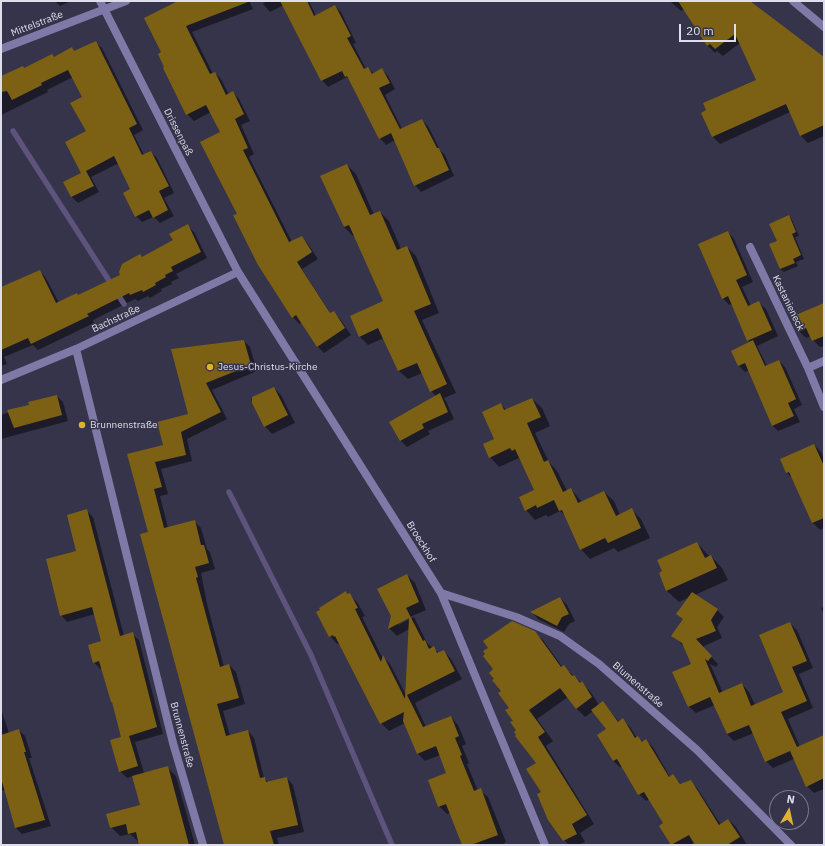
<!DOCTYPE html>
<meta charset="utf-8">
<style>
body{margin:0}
#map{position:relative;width:825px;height:846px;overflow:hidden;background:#36344a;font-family:"IBM Plex Sans",sans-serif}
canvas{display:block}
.frame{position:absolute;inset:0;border:2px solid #dfdeec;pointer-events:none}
.north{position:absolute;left:769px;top:790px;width:40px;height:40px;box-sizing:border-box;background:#36344a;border:1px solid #7a788b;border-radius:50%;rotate:9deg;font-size:11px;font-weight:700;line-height:16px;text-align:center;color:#dfdeec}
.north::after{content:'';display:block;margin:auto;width:14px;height:18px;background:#deb133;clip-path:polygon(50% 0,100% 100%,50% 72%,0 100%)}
.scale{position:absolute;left:679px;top:24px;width:57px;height:18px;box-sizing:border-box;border:2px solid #dfdeec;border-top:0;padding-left:5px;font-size:12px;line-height:14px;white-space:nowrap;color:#dfdeec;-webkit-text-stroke:3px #36344a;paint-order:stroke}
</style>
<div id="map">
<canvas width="825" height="846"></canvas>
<div class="frame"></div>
<div class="north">N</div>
<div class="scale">20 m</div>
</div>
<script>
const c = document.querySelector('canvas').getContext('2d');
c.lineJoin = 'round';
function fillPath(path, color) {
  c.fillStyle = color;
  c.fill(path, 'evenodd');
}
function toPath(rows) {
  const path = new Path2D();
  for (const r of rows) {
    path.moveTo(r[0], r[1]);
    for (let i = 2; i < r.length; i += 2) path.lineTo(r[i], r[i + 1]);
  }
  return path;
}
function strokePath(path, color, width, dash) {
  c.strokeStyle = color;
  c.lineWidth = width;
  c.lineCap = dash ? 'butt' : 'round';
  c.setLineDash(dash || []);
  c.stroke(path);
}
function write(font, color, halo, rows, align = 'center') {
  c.font = font + ' "IBM Plex Sans",sans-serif';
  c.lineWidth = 3;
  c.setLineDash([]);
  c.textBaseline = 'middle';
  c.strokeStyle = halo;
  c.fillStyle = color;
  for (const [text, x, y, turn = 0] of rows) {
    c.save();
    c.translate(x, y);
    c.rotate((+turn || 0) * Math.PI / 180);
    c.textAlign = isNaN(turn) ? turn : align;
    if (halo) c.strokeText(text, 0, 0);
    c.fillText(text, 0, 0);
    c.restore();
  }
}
fillPath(toPath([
 [55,1,71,1,60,6],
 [186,1,249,1,253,9,192,32,213,74,215,73,221,79,229,95,233,93,239,99,250,121,241,125,254,154,249,157,292,242,302,237,308,244,318,259,302,269,331,314,334,312,340,319,351,335,324,353,317,346,302,322,299,324,293,317,238,214,221,133,211,112,194,121,187,114,162,53],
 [266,1,309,1,316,16,335,6,341,12,356,43,353,44,366,69,368,68,374,74,382,69,388,76,395,89,385,95,402,129,422,120,428,126,440,150,445,155,454,176,421,192,415,185,395,140,386,145,380,138,350,81,347,77,328,87,322,80,284,5,270,12,263,4],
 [670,1,748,1,824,58,824,136,808,143,801,136,790,112,720,144,712,136,757,80,740,43,723,56,717,51,715,53,707,45,684,9,681,11],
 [95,42,102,48,143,130,134,135,144,155,151,152,157,158,174,193,164,198,174,216,160,223,154,217,142,222,136,216,132,189,119,163,91,177,99,192,78,203,72,197,65,183,82,173,88,132,83,98,73,77,47,90,48,92,1,115,1,77,54,57,72,49,75,52],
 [347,165,356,174,374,215,380,212,389,221,401,249,407,247,416,256,439,313,422,320,456,393,444,398,446,401,454,419,428,431,430,434,407,447,401,441,390,422,436,396,431,391,422,373,408,379,399,371,384,338,368,345,359,336,384,301,355,235,353,236,344,227,322,176],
 [789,216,792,220,799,236,795,237,804,259,796,262,798,266,784,272,780,269,778,241],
 [188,226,194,232,207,258,176,274,179,278,171,282,172,284,161,289,162,291,150,298,148,296,138,301,135,299,93,320,94,323,38,350,33,345,4,357,7,364,1,366,1,288,40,271,46,278,59,303,79,296,121,275,140,255,143,258,174,241],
 [728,232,734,239,753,282,742,287,751,306,759,303,766,309,778,336,757,346,767,366,779,361,785,367,802,405,794,409,800,422,778,431,772,425,749,370,745,372,739,366,751,343,748,340,732,304,729,305,723,298],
 [824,304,824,346,820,347,813,340,811,336,806,338,799,331],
 [244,341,250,347,257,371,212,390,227,419,187,439,192,461,161,469,168,494,160,496,168,528,194,521,201,528,207,549,210,552,215,569,201,573,207,604,224,667,229,665,236,672,245,704,223,711,230,736,248,731,254,738,264,778,269,783,287,778,293,785,304,832,277,838,279,845,225,845,149,533,128,455,165,446,189,415,172,349],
 [274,388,281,395,295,423,272,434,265,426,251,399],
 [57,396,63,402,68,421,1,439,1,415],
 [532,399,542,408,550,426,535,433,549,462,557,471,567,491,571,489,582,502,604,492,614,501,620,515,632,510,641,519,650,538,618,552,614,548,590,559,581,549,566,516,560,511,548,517,546,515,535,520,526,510,536,490,519,458,499,467,490,457,495,440,501,404,506,410],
 [814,445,821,452,824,459,824,528,820,530,812,522,794,480,787,473],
 [86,510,93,517,124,636,132,634,139,640,163,734,135,742,144,773,167,767,176,776,195,845,140,845,139,842,130,834,120,836,111,827,141,806,133,776,127,778,120,771,122,738,114,704,112,702,102,668,100,669,94,662,102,642,95,614,67,622,61,615,78,552],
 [697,543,710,557,711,556,722,568,728,580,695,595,717,610,724,617,717,627,722,638,702,647,718,664,716,667,710,664,723,693,742,684,749,692,755,705,784,693,790,623,797,630,813,668,799,674,813,708,788,719,800,747,824,740,824,789,814,793,807,786,794,759,773,768,766,761,754,733,734,741,727,734,715,705,696,713,688,706,692,664,684,646,673,636,684,620,678,614,690,597,679,602,667,591,660,573],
 [407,575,415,583,426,610,398,622,398,625,414,617,427,643,439,653,444,651,451,659,462,679,415,703,426,727,451,717,458,725,466,744,462,746,469,763,467,764,478,791,480,790,488,797,506,842,504,843,505,845,463,845,450,813,447,814,439,806,448,774,440,755,425,761,417,753,405,723,389,731,381,723,340,643,337,644,330,636,345,592,348,594,349,594,357,602,365,616,362,617,383,659,383,657,390,664,406,695,409,629,397,636,389,628],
 [560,598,567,605,575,621,569,624,564,632,538,619,532,612],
 [824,607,824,615,821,608],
 [534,632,543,640,563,668,564,667,590,691,599,705,603,702,619,722,623,720,630,727,637,738,638,737,643,742,646,740,653,747,670,777,673,775,682,785,690,781,697,788,721,825,729,820,736,827,747,845,696,845,695,842,690,845,672,845,660,827,665,824,650,799,646,801,639,794,622,766,620,767,613,761,607,730,593,711,585,717,577,709,568,697,537,719,553,741,546,746,594,824,580,833,585,842,578,845,569,845,564,840,542,792,537,763,517,730,511,708,502,691],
 [1,709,9,733,19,730,25,736,32,758,29,758,51,826,22,834,16,828,5,790,1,791]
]), '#0007');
strokePath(toPath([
 [13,131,124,304],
 [229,492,311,655,392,845]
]), '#5d537d', 5.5);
fillPath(toPath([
 [178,1,247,1,248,2,186,26,210,74,215,72,226,95,233,91,244,114,235,119,248,148,243,150,289,242,302,236,312,252,297,262,330,313,334,311,345,328,317,347,296,315,292,318,258,265,233,215,237,214,200,142,220,132,206,105,186,115,163,68,164,67,158,54,161,52,144,18],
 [280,1,307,1,314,16,335,5,351,36,347,38,364,69,368,67,372,74,382,68,390,83,379,88,400,129,422,119,437,148,439,148,449,170,414,186,391,133,379,139,347,76,345,77,342,71,321,81],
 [678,1,750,1,824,57,824,125,800,136,786,104,712,137,701,113,706,110,703,103,756,80,735,34,715,49,710,44,707,46],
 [96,41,137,124,129,128,142,155,151,151,169,186,159,191,168,210,153,218,149,210,135,217,123,193,130,189,114,156,86,171,94,186,71,197,63,182,81,173,65,142,86,131,70,103,82,97,68,70,41,83,42,85,12,100,7,91,1,92,1,76,23,66,24,68,52,54,54,57,72,47,74,51],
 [347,164,370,215,380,211,397,250,407,246,431,304,414,311,447,384,430,392,417,363,398,371,378,328,359,337,350,316,383,301,349,225,344,227,320,176],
 [789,215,796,232,792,234,801,255,793,259,795,263,780,269,769,244,777,241,769,224],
 [188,224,201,252,171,267,173,271,165,275,166,277,155,283,156,285,143,292,142,290,130,295,129,293,87,314,89,316,31,344,28,338,1,350,1,287,40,270,56,303,77,293,78,295,120,275,119,272,122,264,140,254,142,257,173,240,169,234],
 [728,231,747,275,736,280,748,306,759,301,772,330,747,341,728,296,722,299,698,244],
 [824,303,824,336,812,341,806,328,798,332,791,317],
 [244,340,251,365,206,383,221,412,181,432,186,455,155,462,162,487,154,489,164,528,195,520,201,545,204,545,209,563,195,567,198,577,196,578,220,667,229,664,239,698,217,704,226,736,248,730,260,778,265,777,266,782,287,777,298,825,270,831,274,845,224,845,140,534,148,532,127,454,163,445,157,422,188,414,171,349],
 [753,340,765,366,779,360,796,399,788,403,794,416,772,426,745,363,738,366,731,351],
 [274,387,288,415,264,427,252,403,252,397],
 [440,393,448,412,422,424,424,428,400,441,389,422],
 [57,395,62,415,14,428,7,410,29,405,28,402],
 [532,398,541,417,527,423,544,462,548,460,563,492,571,488,578,503,604,491,616,516,632,508,641,528,608,543,605,538,580,550,562,510,559,511,554,500,537,508,536,505,525,511,519,497,534,490,515,449,512,451,510,448,489,458,483,444,494,439,482,412,501,403,504,410],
 [814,444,824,466,824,518,812,523,789,472,786,473,780,459],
 [87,509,120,636,133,632,157,727,129,736,138,766,119,772,110,740,121,737,112,702,111,702,99,661,93,663,88,645,101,641,92,607,60,616,46,559,76,551,67,515],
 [697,542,705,558,711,555,717,568,666,591,659,573,662,571,657,560],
 [407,574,419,602,406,608,423,641,425,640,429,649,434,646,437,653,444,650,455,671,407,695,423,727,451,716,459,736,455,738,462,755,460,756,474,791,481,788,498,835,471,845,462,845,446,804,438,807,428,780,446,773,436,746,417,754,403,721,404,712,380,724,335,636,334,637,333,635,329,637,316,612,320,610,319,608,346,591,347,594,350,593,358,608,355,609,381,662,383,655,405,699,409,618,388,629,391,616,377,589],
 [692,592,718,609,711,620,716,631,696,639,712,656,708,661,705,659,719,693,742,683,751,706,783,692,759,635,790,622,807,661,792,667,807,701,781,712,797,747,824,735,824,778,806,787,790,751,765,762,749,725,727,734,710,697,688,707,672,672,691,664,682,643,671,636,683,619,676,614],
 [560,597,569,614,562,617,557,626,530,612],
 [512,621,535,631,561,667,564,665,572,676,574,675,580,683,582,681,592,697,576,709,560,688,529,710,545,732,538,737,587,815,572,824,577,834,563,841,548,820,537,794,541,792,526,769,536,763,515,736,516,735,514,732,516,730,510,722,513,721,505,710,509,708,498,693,501,691,492,680,494,679,489,673,493,669,483,656,485,654,483,651,488,648,483,641],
 [603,701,618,722,623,718,635,738,638,736,642,742,646,739,669,777,673,774,680,784,691,780,719,825,728,819,740,837,727,845,695,845,689,835,671,845,659,826,663,823,644,792,638,795,617,759,613,761,597,735,606,729,591,710],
 [19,729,26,752,24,752,45,820,15,828,1,778,1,735],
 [168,766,189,845,139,845,136,832,128,834,126,824,110,828,106,814,140,805,132,776]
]), '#7c6115');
strokePath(toPath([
 [100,1,238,272,441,593,545,845],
 [793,1,824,27],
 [1,49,126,1],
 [750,247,808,368,824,407],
 [76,349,173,743,203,845],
 [808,368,824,361],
 [1,380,76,349,238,272],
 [441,593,516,617,560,636,599,664,697,750,791,845]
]), '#7f79a8', 8);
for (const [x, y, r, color] of [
 [210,367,4,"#deb133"],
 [82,425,4,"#deb133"]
]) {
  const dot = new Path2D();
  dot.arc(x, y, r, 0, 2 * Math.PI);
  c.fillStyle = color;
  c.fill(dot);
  strokePath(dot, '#36344a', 1.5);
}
write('10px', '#dfdeec', '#36344a', [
 ["Mittelstraße",37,24,-21],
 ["Drissenpaß",178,132,63],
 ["Kastanieneck",788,303,64],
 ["Bachstraße",116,319,-25],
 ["Broeckhof",421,542,58],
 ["Blumenstraße",638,685,41],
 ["Brunnenstraße",182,735,75]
]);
write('10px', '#dfdeec', '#36344a', [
 ["Jesus-Christus-Kirche",218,367],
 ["Brunnenstraße",90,425]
], 'left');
</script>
